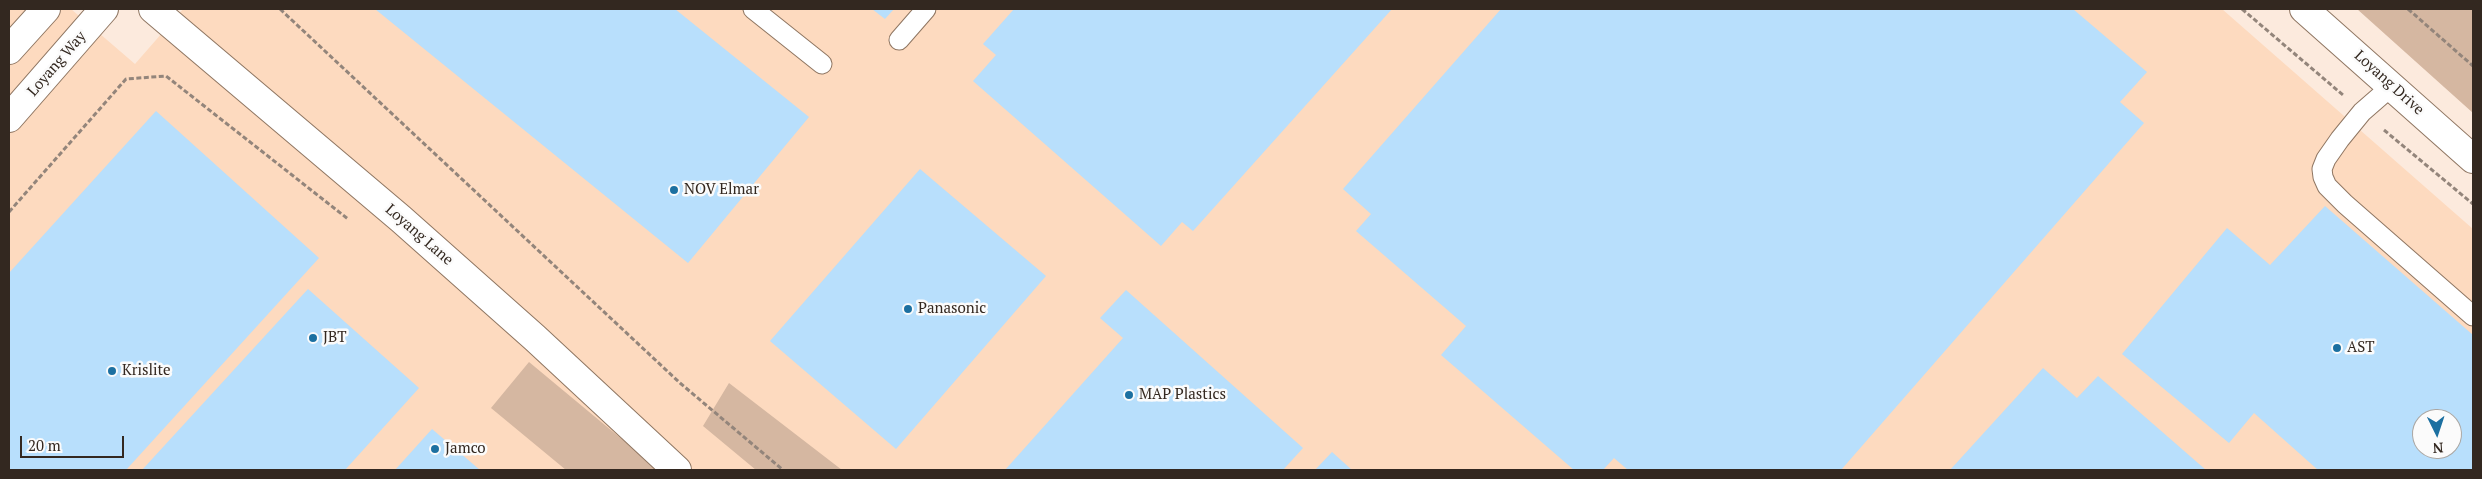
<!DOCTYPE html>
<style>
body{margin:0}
#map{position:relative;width:2482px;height:479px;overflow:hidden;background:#fceadd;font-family:"PT Serif",serif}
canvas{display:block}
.frame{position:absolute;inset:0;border:10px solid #332820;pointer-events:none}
.north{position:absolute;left:2412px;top:409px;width:50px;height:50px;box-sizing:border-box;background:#fbfbfb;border:1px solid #aba7a3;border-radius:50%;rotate:176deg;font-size:14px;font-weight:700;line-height:20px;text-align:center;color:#332820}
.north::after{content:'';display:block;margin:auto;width:18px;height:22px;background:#1c70a1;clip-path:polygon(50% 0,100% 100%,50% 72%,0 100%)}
.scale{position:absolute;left:20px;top:436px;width:104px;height:22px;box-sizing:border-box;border:2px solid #332820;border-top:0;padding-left:6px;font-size:15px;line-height:18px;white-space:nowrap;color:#332820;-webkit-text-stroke:4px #fbfbfb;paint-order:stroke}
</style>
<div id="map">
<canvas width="2482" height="479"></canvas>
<div class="frame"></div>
<div class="north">N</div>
<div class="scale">20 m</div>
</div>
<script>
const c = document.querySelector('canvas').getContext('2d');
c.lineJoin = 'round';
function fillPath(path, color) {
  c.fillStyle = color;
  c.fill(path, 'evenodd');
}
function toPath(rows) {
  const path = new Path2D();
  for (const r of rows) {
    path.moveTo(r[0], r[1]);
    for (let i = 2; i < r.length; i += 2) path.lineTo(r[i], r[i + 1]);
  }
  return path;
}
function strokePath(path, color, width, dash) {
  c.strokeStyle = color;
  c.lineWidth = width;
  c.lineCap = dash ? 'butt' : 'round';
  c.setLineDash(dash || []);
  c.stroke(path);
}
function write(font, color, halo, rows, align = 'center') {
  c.font = font + ' "PT Serif",serif';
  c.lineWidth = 5;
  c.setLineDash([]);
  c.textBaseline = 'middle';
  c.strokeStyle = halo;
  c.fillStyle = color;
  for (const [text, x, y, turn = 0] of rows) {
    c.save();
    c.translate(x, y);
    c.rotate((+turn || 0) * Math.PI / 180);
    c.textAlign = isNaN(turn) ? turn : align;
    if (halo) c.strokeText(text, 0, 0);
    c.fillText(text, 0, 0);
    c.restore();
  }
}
fillPath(toPath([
 [9,9,71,9,135,64,183,9,2222,9,2473,229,2473,470,9,470],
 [2422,419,2452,419,2452,449,2422,449]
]), '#fddabf');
fillPath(toPath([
 [2357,9,2473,9,2473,113],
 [529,362,659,470,566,470,491,408],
 [729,383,842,470,756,470,703,426]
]), '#d5b7a1');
fillPath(toPath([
 [375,9,675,9,809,117,688,263],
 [872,9,894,9,885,19],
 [1014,9,1392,9,1193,231,1182,222,1161,246,973,81,996,55,983,44],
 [1501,9,2073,9,2147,72,2120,102,2144,123,1841,470,1628,470,1614,458,1603,470,1574,470,1441,355,1466,326,1356,231,1371,214,1343,189],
 [156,111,319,258,126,470,9,470,9,273],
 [920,169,1046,276,896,449,770,341],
 [2325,206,2473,335,2473,470,2318,470,2254,413,2229,443,2122,354,2227,228,2270,265],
 [2422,419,2452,419,2452,449,2422,449],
 [308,289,419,388,345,470,142,470],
 [1126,290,1303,448,1283,470,1005,470,1123,338,1100,318],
 [2043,368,2077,398,2098,376,2206,470,1950,470],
 [432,429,480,470,395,470],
 [1332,452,1352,470,1315,470]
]), '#b8dffc');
const lane = toPath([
 [753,9,822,64],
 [899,40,926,9],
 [2393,85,2362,112,2340,139,2326,159,2322,169,2323,177,2327,186,2345,204,2473,316]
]);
const street = toPath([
 [153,9,401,219,535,338,677,470],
 [2304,9,2473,159]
]);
const secondary = toPath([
 [9,50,46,9],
 [9,118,104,9]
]);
strokePath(lane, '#8f7662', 21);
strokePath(street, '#8f7662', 30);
strokePath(secondary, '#8f7662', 30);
strokePath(toPath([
 [280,9,680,383,783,470],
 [2242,9,2343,95],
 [2408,9,2473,66],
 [2384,130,2473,204],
 [9,212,126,79,166,76,348,219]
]), '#93857b', 3, [5, 2.5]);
strokePath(lane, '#fff', 19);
strokePath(street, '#fff', 28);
strokePath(secondary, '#fff', 28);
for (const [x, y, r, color] of [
 [674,190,5,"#1c70a1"],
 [908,309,5,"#1c70a1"],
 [313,338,5,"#1c70a1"],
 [2337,348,5,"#1c70a1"],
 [112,371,5,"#1c70a1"],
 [1129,395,5,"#1c70a1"],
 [435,449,5,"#1c70a1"]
]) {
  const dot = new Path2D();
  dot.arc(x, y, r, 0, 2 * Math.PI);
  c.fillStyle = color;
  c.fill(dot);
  strokePath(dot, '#fbfbfb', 2);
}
write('15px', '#332820', '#fbfbfb', [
 ["Loyang Way",57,64,-49],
 ["Loyang Drive",2389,83,42],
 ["Loyang Lane",419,235,41]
]);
write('15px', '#332820', '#fbfbfb', [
 ["NOV Elmar",684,190],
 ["Panasonic",918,309],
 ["JBT",323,338],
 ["AST",2347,348],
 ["Krislite",122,371],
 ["MAP Plastics",1139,395],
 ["Jamco",445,449]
], 'left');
</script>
